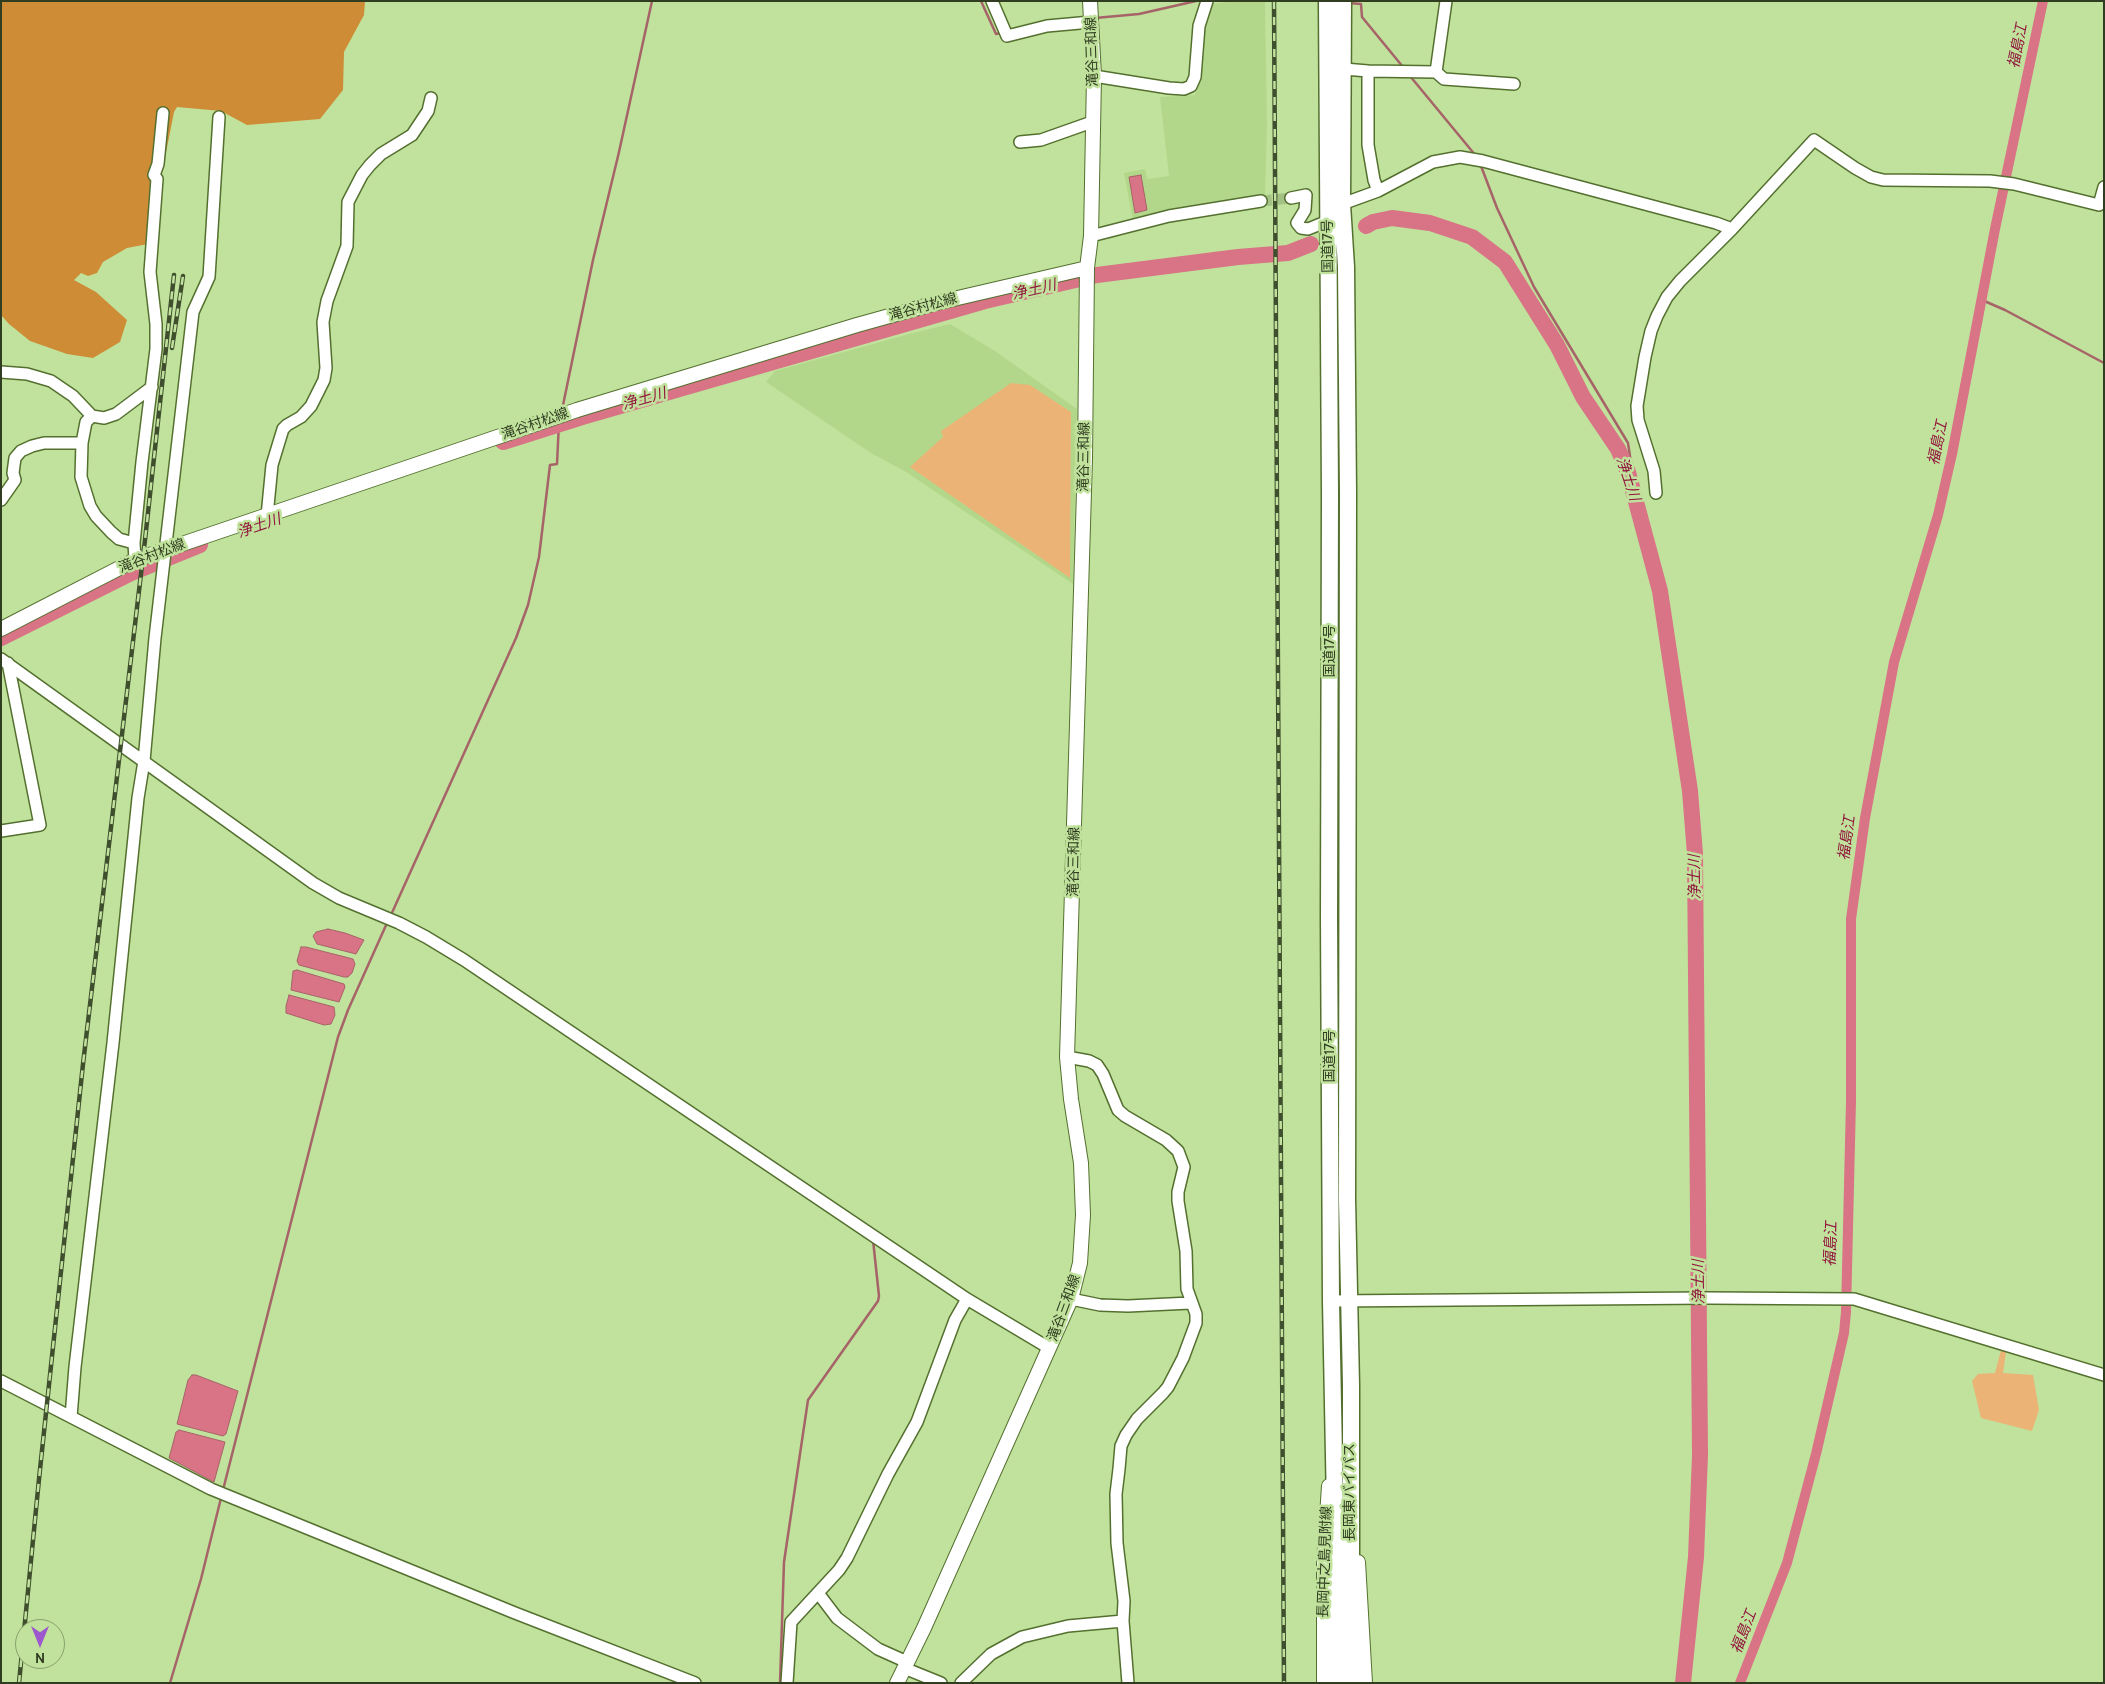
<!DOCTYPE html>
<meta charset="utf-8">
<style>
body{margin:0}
#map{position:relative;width:2105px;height:1684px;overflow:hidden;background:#c0e29c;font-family:Cabin,sans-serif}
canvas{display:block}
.frame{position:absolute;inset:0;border:2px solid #303d21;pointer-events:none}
.north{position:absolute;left:15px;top:1619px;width:50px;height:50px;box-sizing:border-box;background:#c0e29c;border:1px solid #86a06b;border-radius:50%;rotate:180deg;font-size:14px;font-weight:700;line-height:20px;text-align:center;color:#303d21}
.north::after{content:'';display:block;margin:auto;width:18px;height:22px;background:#9d58cd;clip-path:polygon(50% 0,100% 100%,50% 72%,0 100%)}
</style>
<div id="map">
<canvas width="2105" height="1684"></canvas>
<div class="frame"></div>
<div class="north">N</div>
</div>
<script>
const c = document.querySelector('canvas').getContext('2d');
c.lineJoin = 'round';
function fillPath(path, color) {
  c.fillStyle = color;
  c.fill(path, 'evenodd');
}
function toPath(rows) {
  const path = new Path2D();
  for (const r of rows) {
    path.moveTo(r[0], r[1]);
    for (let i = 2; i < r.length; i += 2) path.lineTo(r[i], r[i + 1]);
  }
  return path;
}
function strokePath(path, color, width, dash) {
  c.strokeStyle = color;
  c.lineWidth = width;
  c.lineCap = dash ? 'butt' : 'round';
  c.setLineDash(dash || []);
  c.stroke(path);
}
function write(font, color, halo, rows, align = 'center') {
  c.font = font + ' Cabin,"Noto Sans JP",sans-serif';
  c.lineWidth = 5;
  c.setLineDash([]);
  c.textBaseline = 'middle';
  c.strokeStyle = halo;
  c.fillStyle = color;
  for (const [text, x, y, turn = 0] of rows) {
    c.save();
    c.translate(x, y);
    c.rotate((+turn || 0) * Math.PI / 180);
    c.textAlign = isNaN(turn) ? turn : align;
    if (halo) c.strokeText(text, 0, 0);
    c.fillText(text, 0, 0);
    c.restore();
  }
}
fillPath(toPath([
 [1236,1,1265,1,1267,127,1265,196,1133,221,1124,173,1145,169,1147,179,1169,176,1160,97,1195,95,1204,23,1210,4],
 [950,324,995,351,1077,409,1073,584,906,472,871,453,766,382,775,371,913,333]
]), '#b3d78a');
fillPath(toPath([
 [1011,383,1030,385,1071,412,1070,578,910,467,943,437,941,431],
 [2001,1350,2006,1352,2003,1373,2033,1375,2039,1410,2032,1431,1981,1418,1972,1381,1978,1374,1995,1373]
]), '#ebb476');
fillPath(toPath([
 [1,1,365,1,364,15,344,52,343,90,320,119,247,125,221,111,177,107,174,112,148,244,127,248,103,262,97,273,88,276,81,273,74,280,96,292,127,320,120,342,93,358,67,354,30,341,9,324,1,315]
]), '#cf8c36');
const water = toPath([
 [1141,175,1147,210,1135,213,1129,177,1141,175],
 [328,929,345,933,364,940,356,954,317,944,313,936,316,932,328,929],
 [301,947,306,947,353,959,355,964,352,973,348,977,344,977,299,965,297,961,301,947],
 [297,970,344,984,345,987,339,1002,291,990,293,971,297,970],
 [289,995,334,1007,335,1015,331,1024,324,1025,286,1013,286,1006,289,995],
 [192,1375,196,1375,238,1391,226,1434,223,1436,177,1424,188,1380,192,1375],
 [179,1430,225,1442,214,1482,169,1458,176,1432,179,1430]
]);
fillPath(water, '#d97386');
strokePath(water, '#a66368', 1);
strokePath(toPath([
 [981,1,996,34,1001,33],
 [1349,3,1361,4,1362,17,1403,67],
 [1095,18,1139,14,1196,1],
 [1410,76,1476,156],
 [1481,166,1497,208,1534,287,1628,443,1631,463,1628,472],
 [1982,300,2005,310,2104,363],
 [562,410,593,260,619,152,652,1],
 [391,915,516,638,528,605,539,557,550,465,557,464,559,422],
 [223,1490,338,1037,348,1010,387,923],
 [170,1683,201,1579,221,1498],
 [780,1683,784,1562,808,1400,878,1301,879,1296,873,1240]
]), '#a66368', 2.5);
strokePath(toPath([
 [1740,1683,1787,1563,1816,1454,1844,1333,1846,1312,1851,1101,1851,919,1865,818,1894,662,1938,515,1952,454,1995,229,2043,1]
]), '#d97386', 10);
strokePath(toPath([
 [1366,226,1373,222,1392,218,1430,223,1472,237,1505,262,1557,345,1583,397,1618,449,1628,472,1660,591,1690,791,1695,854,1700,1455,1696,1557,1683,1683],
 [503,442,582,417,985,301,1097,275,1238,257,1288,253,1311,244],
 [1,638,131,573,200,545]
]), '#d97386', 16);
strokePath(toPath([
 [1261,201,1291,198]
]), '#a3c183', 11, [11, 5.5]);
const minor = toPath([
 [992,1,1007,36,1047,26,1091,22],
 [1446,1,1436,72,1444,79,1514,84],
 [1344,69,1368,71],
 [1094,76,1169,88,1184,89,1191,86,1195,77,1199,26,1207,1],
 [1020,142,1041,140,1092,122],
 [1378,191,1374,180,1368,145,1368,71,1436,72],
 [1291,198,1306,195,1305,210,1297,223,1301,228,1308,229,1328,221],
 [1342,204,1378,191,1433,162,1460,157,1483,161,1716,223,1732,229],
 [1091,236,1169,216,1261,201],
 [1,372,27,374,51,381,73,396,92,416,104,418,116,414,152,387],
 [82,443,81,477,90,506,96,516,111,532,119,539,134,543],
 [1656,493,1654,471,1638,420,1637,406,1645,357,1651,331,1657,316,1667,297,1680,281,1732,229,1814,140,1855,168,1871,177,1883,180,1990,181,2014,184,2099,205,2104,187],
 [1,500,15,480,13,473,15,458,21,451,32,446,44,443,82,443,86,422,92,416],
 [267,516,272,465,283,429,287,425,301,417,311,406,324,380,326,368,323,322,327,301,347,246,348,202,362,175,370,165,381,154,412,135,428,111,431,98],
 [135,560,134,543,142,462,156,349,156,324,150,272,157,179,154,175,158,164,163,113],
 [1,659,313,883,339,898,399,923,426,937,464,960,967,1299,1049,1348],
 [1,831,40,825,8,663],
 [1067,1057,1089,1061,1097,1065,1103,1074,1118,1110,1125,1116,1166,1140,1178,1151,1184,1167,1178,1192,1178,1201,1186,1251,1187,1289,1196,1314,1196,1323,1183,1358,1168,1387,1163,1393,1137,1419,1126,1435,1121,1446,1119,1469,1116,1494,1117,1543,1124,1601,1123,1621,1128,1683],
 [1071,1299,1100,1305,1128,1306,1190,1303],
 [1331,1301,1708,1298,1854,1299,2104,1375],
 [1,1381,211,1489,515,1613,695,1683],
 [71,1417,75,1367,113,1043,138,798,144,761,155,638,193,312,209,277,219,117],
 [818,1593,837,1618,878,1649,907,1662],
 [904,1668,941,1683],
 [787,1683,791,1622,839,1570,847,1558,888,1474,917,1422,955,1320,967,1299],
 [961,1683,991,1654,1022,1637,1068,1626,1123,1621]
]);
const major = toPath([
 [1,629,135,560,577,410,857,325,936,303,1087,268],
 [1358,1562,1365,1683],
 [897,1683,924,1628,1071,1299,1080,1263,1083,1215,1081,1163,1071,1099,1067,1057,1085,458,1087,268,1091,236,1094,76,1090,1],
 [1324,1683,1324,1562,1329,1486]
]);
const highway = toPath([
 [1327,1,1330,494,1329,917,1331,1301,1336,1559,1335,1633,1338,1683],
 [1343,1,1342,204,1346,267,1348,493,1347,1199,1351,1385,1351,1683]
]);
strokePath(minor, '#54702f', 14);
strokePath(major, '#54702f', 16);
strokePath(highway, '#54702f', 19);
strokePath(minor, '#fff', 11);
strokePath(major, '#fff', 14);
strokePath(highway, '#fff', 16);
const rail = toPath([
 [1274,1,1284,1683],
 [172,348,183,276],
 [19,1683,39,1479,83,1064,145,540,174,275]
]);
strokePath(rail, '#3f4e2d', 4.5);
strokePath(rail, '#c0e29c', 2.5, [8]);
write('14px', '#303d21', '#c0e29c', [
 ["滝谷三和線",1092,52,-92],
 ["国道17号",1328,246,-91],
 ["滝谷村松線",923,307,-15],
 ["滝谷村松線",535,424,-19],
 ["滝谷三和線",1084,457,-89],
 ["滝谷村松線",152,556,-21],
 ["国道17号",1330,651,-90],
 ["滝谷三和線",1074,862,-89],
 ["国道17号",1330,1056,-90],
 ["滝谷三和線",1064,1308,-70],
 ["長岡東バイパス",1350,1492,-90],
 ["長岡中之島見附線",1325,1562,-88]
]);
write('italic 15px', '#91153d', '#c0e29c', [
 ["福島江",2018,46,-79],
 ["浄土川",1034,290,-13],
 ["浄土川",644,399,-16],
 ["福島江",1938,443,-78],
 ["浄土川",1628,479,72],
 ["浄土川",259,526,-19],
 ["福島江",1847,838,-82],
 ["浄土川",1695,877,-91],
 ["福島江",1831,1244,-88],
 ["浄土川",1699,1282,-91],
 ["福島江",1744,1632,-69]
]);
</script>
